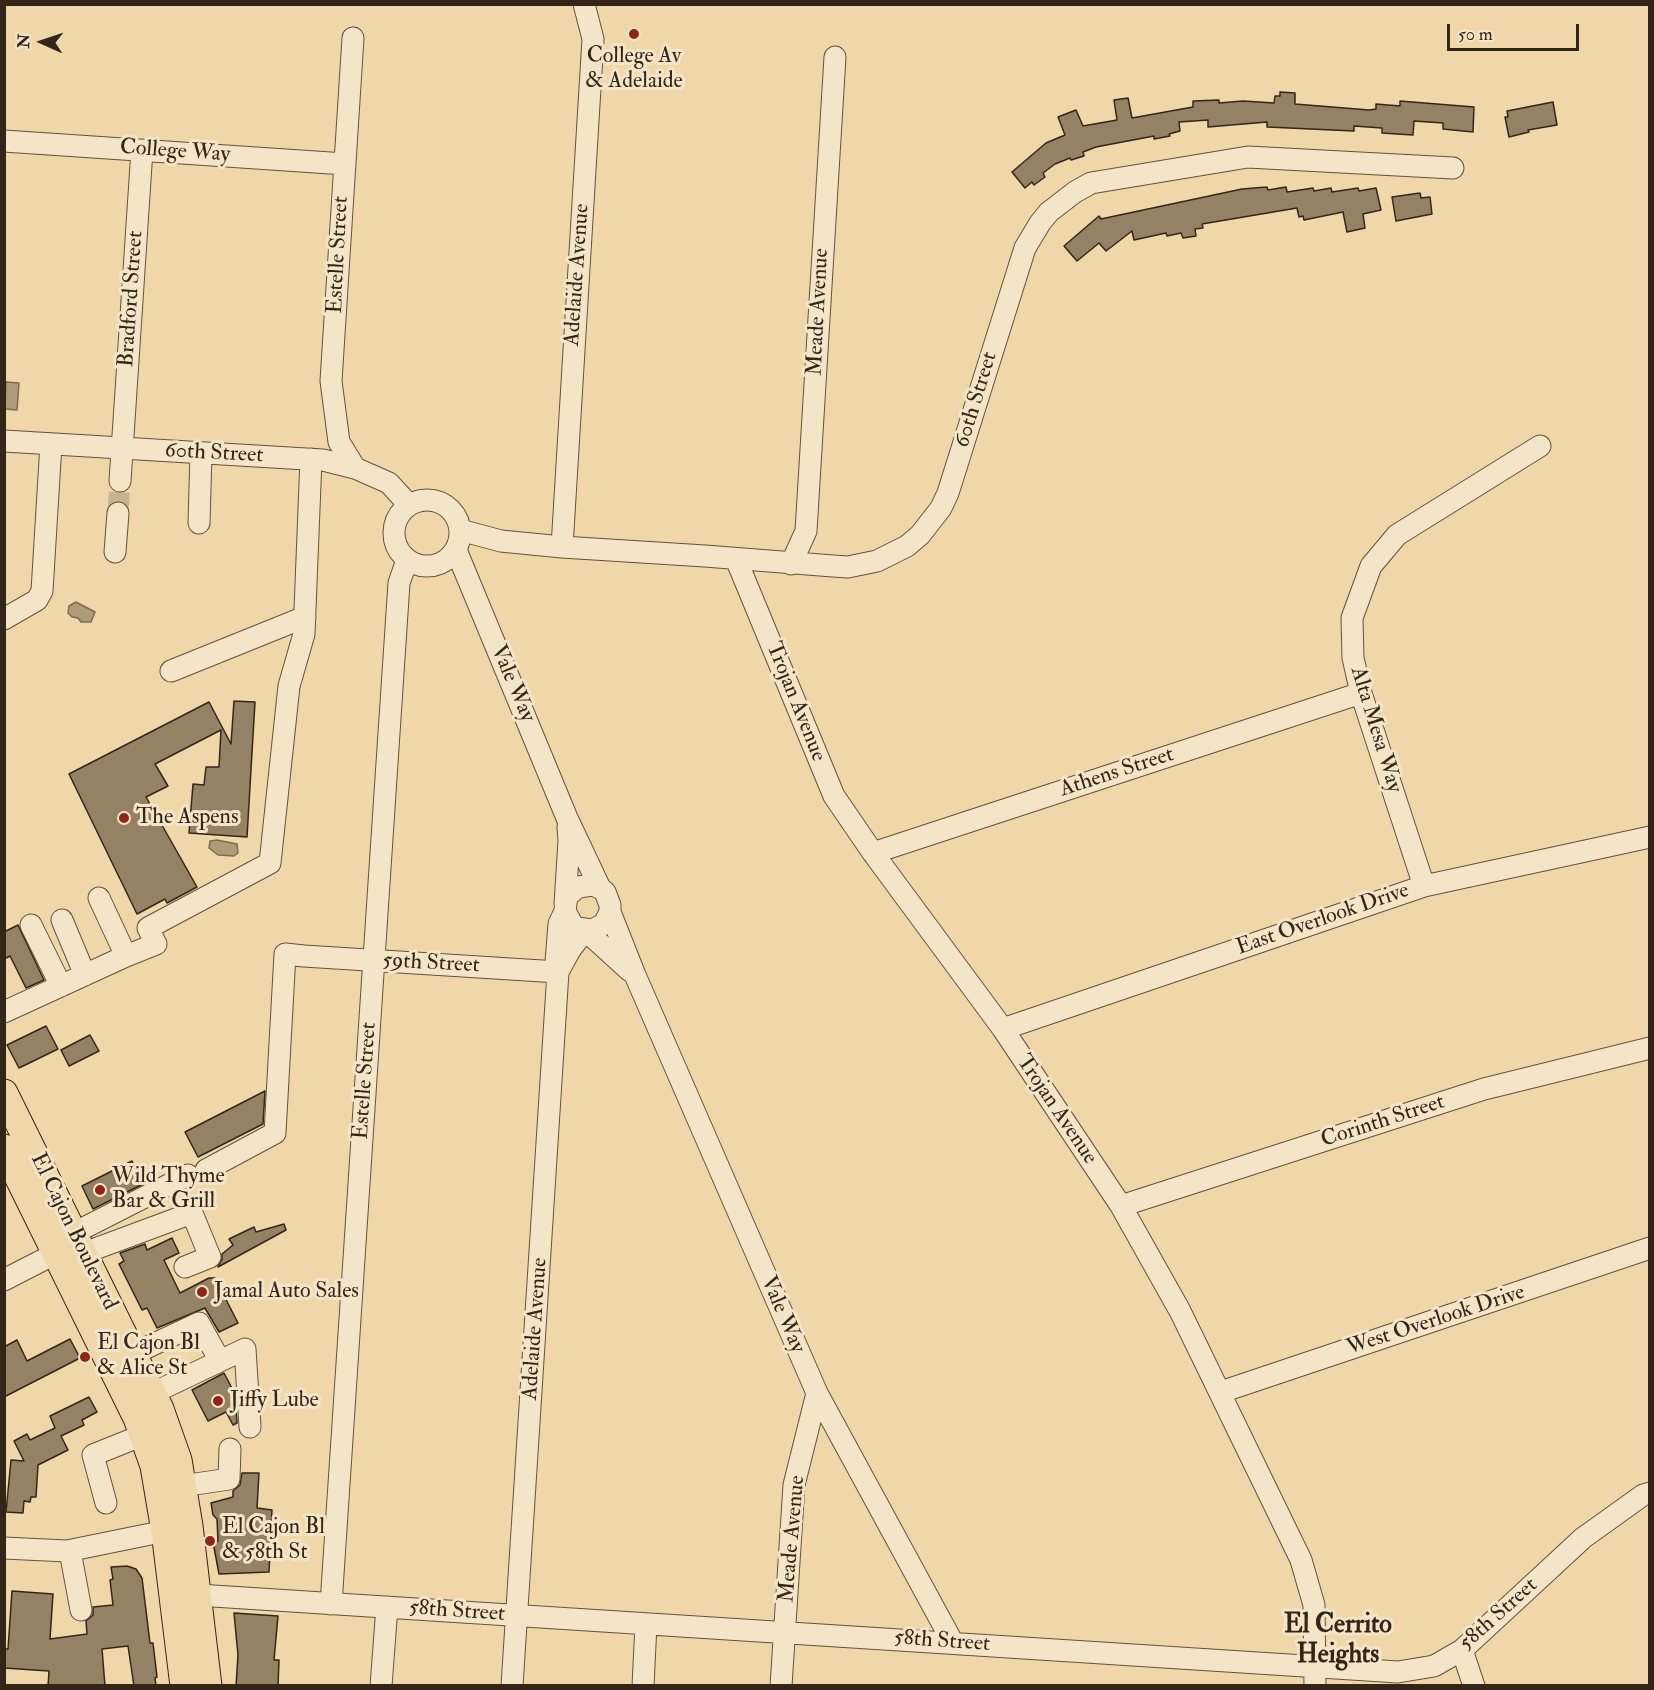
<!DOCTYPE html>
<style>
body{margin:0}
#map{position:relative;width:1654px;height:1690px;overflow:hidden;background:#efd7aa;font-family:"IM FELL Double Pica",serif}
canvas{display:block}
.frame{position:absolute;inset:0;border:6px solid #332618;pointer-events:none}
.north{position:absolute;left:12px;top:12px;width:60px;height:60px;-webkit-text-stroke:4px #f5e5c8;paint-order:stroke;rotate:273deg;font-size:16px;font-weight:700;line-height:24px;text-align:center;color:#332618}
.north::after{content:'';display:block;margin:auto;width:21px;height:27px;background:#332618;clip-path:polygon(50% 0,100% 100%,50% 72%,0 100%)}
.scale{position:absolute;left:1447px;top:24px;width:132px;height:27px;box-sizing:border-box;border:3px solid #332618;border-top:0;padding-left:8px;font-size:18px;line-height:21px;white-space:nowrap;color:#332618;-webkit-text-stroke:4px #f5e5c8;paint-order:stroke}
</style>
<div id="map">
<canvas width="1654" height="1690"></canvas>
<div class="frame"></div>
<div class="north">N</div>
<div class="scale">50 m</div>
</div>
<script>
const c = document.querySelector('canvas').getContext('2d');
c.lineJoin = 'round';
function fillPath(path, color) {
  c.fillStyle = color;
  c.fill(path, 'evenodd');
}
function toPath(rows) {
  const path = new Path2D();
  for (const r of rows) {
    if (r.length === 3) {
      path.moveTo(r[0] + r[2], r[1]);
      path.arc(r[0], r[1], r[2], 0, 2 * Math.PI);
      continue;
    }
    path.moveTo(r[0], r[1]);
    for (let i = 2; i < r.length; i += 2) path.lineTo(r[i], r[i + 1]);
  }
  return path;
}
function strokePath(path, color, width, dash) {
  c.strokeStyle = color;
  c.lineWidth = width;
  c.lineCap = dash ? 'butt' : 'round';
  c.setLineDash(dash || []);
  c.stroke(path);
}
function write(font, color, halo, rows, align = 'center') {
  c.font = font + ' "IM FELL Double Pica",serif';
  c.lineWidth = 6;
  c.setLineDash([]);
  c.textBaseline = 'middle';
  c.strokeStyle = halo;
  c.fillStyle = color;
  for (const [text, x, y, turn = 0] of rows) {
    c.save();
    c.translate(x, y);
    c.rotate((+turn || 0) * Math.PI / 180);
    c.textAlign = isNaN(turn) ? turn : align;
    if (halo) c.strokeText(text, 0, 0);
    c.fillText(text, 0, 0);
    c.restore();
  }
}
const water = toPath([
 [6,382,19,383,17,410,5,409,6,382],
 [76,602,95,612,91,622,81,622,78,618,72,617,68,613,69,606,76,602],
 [217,840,237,844,238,853,234,856,218,855,209,848,210,841,217,840]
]);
fillPath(water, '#af9b78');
strokePath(water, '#7d6c52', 1.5);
const building = toPath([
 [1280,92,1295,93,1295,104,1369,110,1376,109,1376,104,1400,106,1400,101,1474,107,1473,132,1443,129,1443,123,1414,121,1413,135,1382,133,1382,128,1354,126,1354,131,1267,127,1267,122,1208,127,1208,120,1179,122,1180,131,1169,134,1170,136,1154,139,1154,136,1096,147,1083,152,1084,156,1071,160,1070,158,1055,164,1043,173,1045,177,1034,185,1032,182,1025,188,1012,172,1046,143,1065,135,1058,117,1076,110,1083,126,1117,120,1114,100,1128,98,1132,118,1193,107,1193,101,1219,100,1219,103,1243,101,1274,103,1275,96,1280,96,1280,92],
 [1553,102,1557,125,1528,130,1529,132,1509,137,1505,117,1508,117,1507,111,1553,102],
 [1267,187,1268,190,1286,187,1287,192,1313,188,1314,191,1331,188,1332,192,1358,188,1359,191,1376,188,1381,210,1363,214,1365,228,1347,232,1343,212,1304,220,1303,216,1299,217,1297,208,1202,224,1203,228,1195,229,1196,236,1183,238,1181,233,1167,236,1166,233,1134,240,1132,231,1106,251,1099,243,1077,261,1064,246,1099,216,1101,219,1242,189,1267,187],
 [1420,193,1421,198,1430,197,1432,214,1396,221,1392,197,1420,193],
 [234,701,255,702,247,837,189,833,193,784,204,785,206,767,219,767,221,730,155,764,168,786,146,797,197,887,167,903,165,899,137,914,69,774,209,702,231,744,234,701],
 [18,925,44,980,26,988,10,956,4,959,4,932,18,925],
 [46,1026,58,1049,19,1068,7,1045,46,1026],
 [90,1035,99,1051,69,1066,61,1050,90,1035],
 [265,1091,263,1124,198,1157,185,1132,265,1091],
 [132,1161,143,1184,93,1209,82,1186,132,1161],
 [284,1224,286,1230,218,1267,222,1259,222,1254,233,1245,229,1239,254,1227,256,1232,284,1224],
 [172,1238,179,1253,164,1260,180,1293,209,1278,215,1278,238,1323,219,1332,205,1308,157,1328,147,1308,142,1310,119,1264,124,1261,120,1253,145,1244,147,1250,172,1238],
 [70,1339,80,1358,4,1397,4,1347,17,1340,27,1361,70,1339],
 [224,1373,235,1394,237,1423,233,1425,226,1412,208,1421,192,1390,224,1373],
 [89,1397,97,1412,82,1420,84,1425,61,1436,68,1450,38,1465,36,1497,31,1497,30,1502,24,1501,23,1513,6,1512,11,1460,24,1461,14,1441,27,1434,30,1440,55,1428,50,1416,89,1397],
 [242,1473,259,1473,257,1508,272,1510,269,1572,219,1574,213,1542,218,1541,217,1519,213,1515,211,1503,233,1497,233,1491,240,1485,242,1473],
 [127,1566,136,1569,142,1578,150,1643,153,1643,157,1677,155,1678,156,1686,134,1686,128,1646,102,1649,105,1686,48,1686,49,1671,4,1668,4,1649,8,1649,12,1591,53,1594,50,1639,87,1634,86,1621,93,1615,93,1607,113,1605,110,1580,113,1579,111,1567,127,1566],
 [234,1613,278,1616,274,1660,279,1660,278,1686,236,1686,238,1655,234,1613]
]);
fillPath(building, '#958264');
strokePath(building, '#332618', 1.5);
strokePath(toPath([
 [118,513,120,481]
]), '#c9b48d', 21, [21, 10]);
const minor = toPath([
 [353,38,331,381,339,442,355,468],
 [4,141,345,164],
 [4,441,323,460,355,468,389,483,409,505],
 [120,481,142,150],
 [427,533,33],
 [199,523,201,453],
 [460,530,501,541,562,547,705,556,833,566,848,567,877,561,907,546,920,535,941,508,948,493,1025,248,1040,223,1049,212,1075,192,1091,183,1248,157,1453,168],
 [562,547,593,39,584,4],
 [456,550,567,818,600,888],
 [115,552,118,513],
 [736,559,834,796,873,853,1003,1029,1121,1206,1180,1311,1301,1560,1314,1605,1315,1686],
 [791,564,806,531,835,57],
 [4,619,37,600,42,591,51,444],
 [171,671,305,617],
 [873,853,1361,693],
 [1424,886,1361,693,1353,658,1352,618,1371,566,1397,535,1540,446],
 [99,898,126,956,156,944,148,928,270,863,289,686,304,634,311,459],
 [565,904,569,841,568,827],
 [610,912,635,975,817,1393,953,1643],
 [62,920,85,975],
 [31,925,61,986],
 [558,972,570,950,585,930,630,971],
 [4,1012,126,956],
 [1003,1029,1424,886,1650,837],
 [206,1170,275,1133,285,954,304,956,558,972],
 [1121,1206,1484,1089,1650,1048],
 [74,1233,188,1175],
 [84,1253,192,1213,210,1257,185,1267],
 [4,1280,70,1246],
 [133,1354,199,1323,220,1361],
 [1221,1392,1650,1248],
 [153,1393,245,1349,250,1427],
 [182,1486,229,1479,230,1449],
 [106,1503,93,1455,143,1435],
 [4,1548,67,1551,180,1528],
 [70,1551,81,1610],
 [182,1594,1398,1672,1434,1666,1462,1650,1583,1538,1643,1495,1650,1493],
 [331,1604,399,583,407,560],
 [1462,1650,1474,1686],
 [381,1686,387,1607],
 [512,1686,558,972,556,962,559,924,565,911,567,896,578,887,593,885,600,888,605,892,610,905,610,912,604,924,592,930,577,928,572,924,565,911],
 [643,1686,646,1624],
 [781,1686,794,1485,817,1393]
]);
const major = toPath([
 [4,1093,160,1409,178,1460,189,1526,208,1686],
 [4,1148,137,1418,154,1466,165,1531,184,1686]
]);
strokePath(minor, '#62523c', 23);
strokePath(major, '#332618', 29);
strokePath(minor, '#f5e5c8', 21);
strokePath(major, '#efd7aa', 27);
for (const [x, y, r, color] of [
 [634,34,6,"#8f2418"],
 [124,818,6,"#8f2418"],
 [100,1190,6,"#8f2418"],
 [202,1292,6,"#8f2418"],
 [85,1357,6,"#8f2418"],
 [218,1401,6,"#8f2418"],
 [210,1541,6,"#8f2418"]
]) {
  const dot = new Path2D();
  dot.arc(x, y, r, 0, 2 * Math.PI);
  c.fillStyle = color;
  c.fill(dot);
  strokePath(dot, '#f5e5c8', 2);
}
write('22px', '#332618', '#f5e5c8', [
 ["College Av",634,57,"center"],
 ["& Adelaide",634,82,"center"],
 ["The Aspens",136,818],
 ["Wild Thyme",112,1177],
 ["Bar & Grill",112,1202],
 ["Jamal Auto Sales",214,1292],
 ["El Cajon Bl",97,1344],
 ["& Alice St",97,1369],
 ["Jiffy Lube",230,1401],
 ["El Cajon Bl",222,1528],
 ["& 58th St",222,1553]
], 'left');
write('22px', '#332618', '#f5e5c8', [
 ["College Way",175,152,4],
 ["Estelle Street",339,255,-87],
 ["Adelaide Avenue",578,275,-86],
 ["Bradford Street",132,299,-86],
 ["Meade Avenue",819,312,-87],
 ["60th Street",977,400,-73],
 ["60th Street",214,454,3],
 ["Vale Way",512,684,67],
 ["Trojan Avenue",795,702,68],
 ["Alta Mesa Way",1375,730,73],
 ["Athens Street",1117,773,-18],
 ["East Overlook Drive",1323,920,-19],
 ["59th Street",431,964,3],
 ["Estelle Street",366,1081,-86],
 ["Trojan Avenue",1056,1110,56],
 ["Corinth Street",1383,1122,-18],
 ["El Cajon Boulevard",73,1232,64],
 ["Vale Way",782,1315,67],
 ["West Overlook Drive",1436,1321,-18],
 ["Adelaide Avenue",536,1329,-86],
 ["Meade Avenue",793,1539,-85],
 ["58th Street",457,1612,4],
 ["58th Street",1499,1615,-42],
 ["58th Street",942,1642,4]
]);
write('bold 26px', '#332618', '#f5e5c8', [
 ["El Cerrito",1338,1626],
 ["Heights",1338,1656]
]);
</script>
